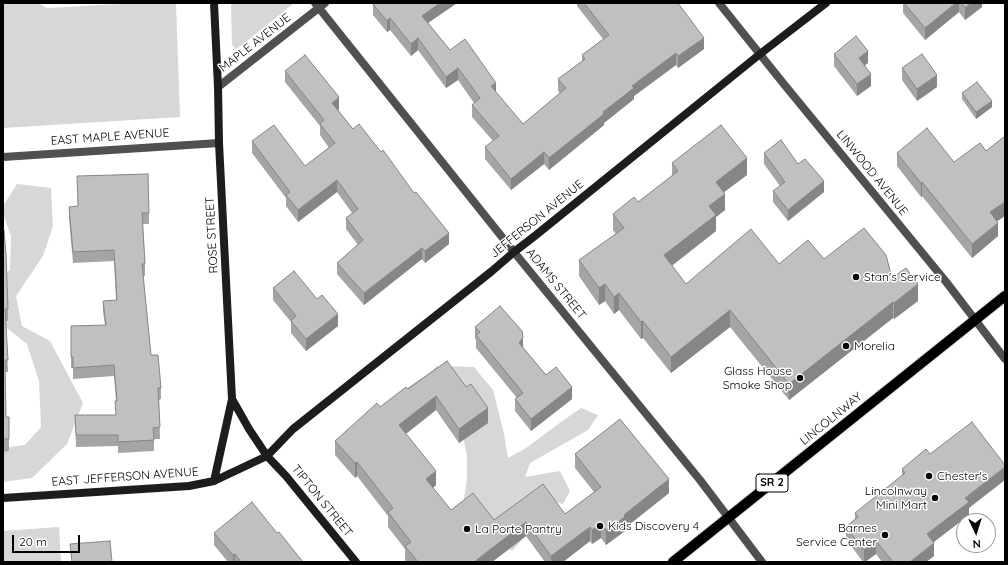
<!DOCTYPE html>
<style>
body{margin:0}
#map{position:relative;width:1008px;height:565px;overflow:hidden;background:#fff;font-family:Quicksand,sans-serif}
canvas{display:block}
.frame{position:absolute;inset:0;border:4px solid #000;pointer-events:none}
.north{position:absolute;left:956px;top:513px;width:40px;height:40px;box-sizing:border-box;background:#fff;border:1px solid #999;border-radius:50%;rotate:176deg;font-size:11px;font-weight:700;line-height:16px;text-align:center;color:#000}
.north::after{content:'';display:block;margin:auto;width:14px;height:18px;background:#000;clip-path:polygon(50% 0,100% 100%,50% 72%,0 100%)}
.scale{position:absolute;left:12px;top:535px;width:68px;height:18px;box-sizing:border-box;border:2px solid #000;border-top:0;padding-left:5px;font-size:12px;line-height:14px;white-space:nowrap;color:#000;-webkit-text-stroke:3px #fff;paint-order:stroke}
</style>
<div id="map">
<canvas width="1008" height="565"></canvas>
<div class="frame"></div>
<div class="north">N</div>
<div class="scale">20 m</div>
</div>
<script>
const c = document.querySelector('canvas').getContext('2d');
c.lineJoin = 'round';
function fillPath(path, color) {
  c.fillStyle = color;
  c.fill(path, 'evenodd');
}
function toPath(rows) {
  const path = new Path2D();
  for (const r of rows) {
    path.moveTo(r[0], r[1]);
    for (let i = 2; i < r.length; i += 2) path.lineTo(r[i], r[i + 1]);
  }
  return path;
}
function strokePath(path, color, width, dash) {
  c.strokeStyle = color;
  c.lineWidth = width;
  c.lineCap = dash ? 'butt' : 'round';
  c.setLineDash(dash || []);
  c.stroke(path);
}
function write(font, color, halo, rows, align = 'center') {
  c.font = font + ' Quicksand,sans-serif';
  c.lineWidth = 3;
  c.setLineDash([]);
  c.textBaseline = 'middle';
  c.strokeStyle = halo;
  c.fillStyle = color;
  for (const [text, x, y, turn = 0] of rows) {
    c.save();
    c.translate(x, y);
    c.rotate((+turn || 0) * Math.PI / 180);
    c.textAlign = isNaN(turn) ? turn : align;
    if (halo) c.strokeText(text, 0, 0);
    c.fillText(text, 0, 0);
    c.restore();
  }
}
fillPath(toPath([
 [3,3,38,3,47,8,140,3,176,3,180,117,3,128],
 [231,3,294,3,242,45,236,49,232,45],
 [17,184,51,188,53,226,43,256,16,296,22,326,50,341,83,403,67,444,32,478,3,482,3,448,25,445,41,427,39,381,27,344,3,325,3,276,10,270,11,236,3,214,3,206],
 [437,366,474,367,493,390,504,434,508,458,526,448,561,422,581,408,598,415,588,430,530,463,525,477,560,471,570,491,563,504,534,496,512,506,521,541,512,551,462,512,467,478,467,457,460,420,412,391],
 [59,527,61,562,3,562,3,531]
]), '#d7d7d7');
const primary = toPath([
 [673,562,1005,296]
]);
strokePath(primary, '#dbdbdb', 12);
strokePath(toPath([
 [315,3,514,252,700,480,762,562],
 [719,3,783,83,947,283,1005,359],
 [218,87,325,3],
 [3,157,219,143]
]), '#505050', 8);
strokePath(toPath([
 [214,3,218,87,219,143,232,399,249,429,267,456,286,476,356,562],
 [214,481,232,399],
 [3,498,189,486,214,481,267,456,293,429,492,271,514,252,536,235,760,54,826,3]
]), '#1d1d1d', 8);
strokePath(primary, '#000', 10);
fillPath(toPath([
 [374,3,457,3,428,23,450,50,496,93,523,124,560,93,558,91,558,79,582,61,582,55,603,39,577,6,577,3,678,3,704,49,678,68,676,65,634,96,634,99,604,123,604,125,549,170,544,164,511,190,485,159,485,147,493,141,472,117,472,105,474,103,458,80,446,88,418,50,411,56,390,30,387,32,373,15,373,4],
 [903,3,982,3,982,7,965,20,959,12,925,40,903,13],
 [834,54,868,63,865,65,871,86,857,96,834,66],
 [902,68,937,87,917,101,902,80],
 [285,71,339,109,338,110,353,129,449,244,425,263,422,259,364,305,337,274,337,263,358,245,346,229,346,218,352,213,337,192,298,222,286,206,286,198,252,153,252,141,305,166,329,148,320,135,320,126,285,82],
 [962,93,992,107,976,119,962,99],
 [1005,136,1005,216,997,221,998,236,972,258,922,196,921,197,897,166,897,153,954,162,986,151],
 [764,153,798,164,824,192,788,221,773,202,773,191,780,186,764,164],
 [672,163,747,175,724,192,725,210,716,217,716,231,672,265,686,284,779,264,824,259,892,278,918,301,894,319,893,318,789,400,730,327,671,373,643,338,641,339,619,310,614,314,605,301,599,305,579,276,579,260,616,234,613,230,613,214,638,202,672,176],
 [77,176,149,213,149,224,143,224,145,264,145,276,143,276,151,355,161,388,161,399,159,400,160,439,154,439,154,451,118,453,118,446,76,447,75,415,116,415,115,401,116,401,114,376,73,379,73,368,71,368,71,326,105,325,103,312,103,301,116,300,114,261,73,263,69,218,69,207,78,206],
 [3,230,8,309,8,321,6,321,8,372,5,372,6,417,9,417,9,451,3,452],
 [273,288,317,299,338,326,306,351,291,333,291,322,273,300],
 [475,327,523,347,546,375,572,399,531,431,515,411,515,399,517,398,476,348,476,340,475,339],
 [447,361,488,423,459,443,436,410,406,434,436,485,433,488,451,510,494,520,565,514,594,492,575,468,575,454,669,493,625,528,625,531,606,545,601,538,592,544,590,541,563,562,545,562,526,536,492,562,406,562,405,560,405,549,388,527,388,516,357,476,355,478,335,455,335,441,380,407],
 [902,469,969,508,969,515,934,542,934,556,926,562,882,562,876,554,865,562,863,562,846,539,846,527,855,519,855,513,902,476],
 [214,533,277,533,303,562,228,562,214,545]
]), '#a5a5a5');
fillPath(toPath([
 [440,3,457,3,422,27,422,16],
 [956,3,959,3,959,12,925,40,925,28],
 [971,3,982,3,982,7,965,20,965,8],
 [390,18,390,30,387,32,387,21],
 [418,38,418,50,411,56,411,44],
 [704,38,704,49,678,68,678,56],
 [868,51,868,63,859,70,859,58],
 [676,53,676,65,634,96,634,99,604,123,604,125,549,170,549,158,603,112,632,86],
 [458,68,458,80,446,88,446,77],
 [871,74,871,86,857,96,857,84],
 [937,75,937,87,917,101,917,89],
 [496,83,496,94,491,86],
 [339,97,339,109,332,114,332,103],
 [992,101,992,107,976,119,976,112],
 [544,152,544,164,511,190,511,179],
 [747,158,747,175,716,198,716,182],
 [337,180,337,192,298,222,298,210],
 [824,181,824,192,788,221,788,210],
 [922,182,922,196,921,197,921,183],
 [725,194,725,210,716,217,716,231,664,272,664,255,709,206],
 [1005,202,1005,216,990,226,990,212],
 [998,223,998,236,972,258,972,244],
 [449,233,449,244,425,263,425,251],
 [422,248,422,259,364,305,364,293],
 [605,284,605,301,599,305,599,288],
 [918,284,918,301,894,319,894,303],
 [619,293,619,310,614,314,614,297],
 [893,302,893,318,789,400,789,384],
 [730,310,730,327,671,373,671,357],
 [338,314,338,326,306,351,306,339],
 [643,321,643,338,641,339,641,322],
 [523,337,523,349,519,343],
 [572,387,572,399,531,431,531,419],
 [436,396,436,410,399,439,399,425],
 [488,408,488,423,459,443,459,429],
 [357,462,357,476,355,478,355,463],
 [1005,467,1005,480,969,508,969,515,927,547,927,534,965,498],
 [436,471,436,485,426,494,426,479],
 [669,479,669,493,625,528,625,531,606,545,606,530,624,515],
 [526,522,526,536,492,562,474,562],
 [601,524,601,538,592,544,592,530],
 [590,527,590,541,563,562,551,562,551,556],
 [876,541,876,554,865,562,864,562,864,550],
 [934,543,934,556,926,562,910,562],
 [235,554,235,562,233,562,233,555]
]), '#868686');
const building = toPath([
 [374,3,440,3,422,16,450,50,465,39,496,83,491,86,523,124,566,88,558,79,585,59,582,55,609,35,584,3,678,3,704,38,678,56,676,53,632,86,634,88,603,112,604,114,549,158,544,152,511,179,485,147,499,136,472,105,480,98,458,68,446,77,418,38,411,44,390,18,387,21,373,4,374,3],
 [904,3,956,3,925,28,904,3],
 [962,3,971,3,965,8,962,3],
 [856,36,868,51,859,58,871,74,857,84,834,54,856,36],
 [922,54,937,75,917,89,902,68,922,54],
 [305,55,339,97,332,103,353,129,359,124,381,152,383,150,414,193,416,192,449,233,425,251,422,248,364,293,337,263,363,240,346,218,358,209,337,180,298,210,286,195,290,192,252,141,274,125,305,166,335,143,320,124,324,120,285,71,305,55],
 [977,82,992,101,976,112,962,93,977,82],
 [721,125,747,158,716,182,725,194,709,206,716,215,664,255,686,284,751,229,779,264,808,240,824,259,864,228,886,255,892,278,906,268,918,284,894,303,893,302,789,384,730,310,671,357,643,321,641,322,619,293,614,297,605,284,599,288,579,260,624,228,613,214,634,197,638,202,678,171,672,163,721,125],
 [927,128,954,162,980,143,986,151,1005,136,1005,202,990,212,998,223,972,244,922,182,921,183,897,153,927,128],
 [781,140,798,164,805,159,824,181,788,210,773,191,785,182,764,153,781,140],
 [148,174,149,213,142,213,145,264,142,264,151,355,158,355,161,388,158,388,160,427,153,428,154,440,118,442,118,435,76,435,75,415,116,415,115,401,117,401,114,365,73,368,73,357,71,357,71,326,106,325,103,301,117,300,114,250,73,252,69,207,78,206,77,176,148,174],
 [3,230,4,230,6,254,8,309,5,309,8,360,5,360,6,417,9,417,9,439,3,439,3,230],
 [294,271,317,299,322,295,338,314,306,339,291,321,296,316,273,288,294,271],
 [500,306,522,331,523,337,519,343,546,375,556,367,572,387,531,419,515,399,523,393,476,335,480,332,475,327,500,306],
 [447,361,466,387,471,384,488,408,459,429,436,396,399,425,436,471,426,479,451,510,473,493,494,520,543,484,565,514,601,487,575,454,588,444,620,419,669,479,624,515,625,517,606,530,601,524,592,530,590,527,551,556,526,522,474,562,418,562,405,546,411,542,388,512,393,508,357,462,355,463,335,441,377,403,380,407,406,387,408,389,447,361],
 [972,422,1005,465,1005,467,965,498,969,502,927,534,934,543,910,562,893,562,876,541,864,550,846,527,858,517,855,513,905,473,902,469,926,449,930,454,972,422],
 [252,502,277,533,279,532,303,562,241,562,235,554,233,555,214,533,252,502],
 [110,541,112,562,72,562,70,544,110,541]
]);
fillPath(building, '#c0c0c0');
strokePath(building, '#868686', 1);
for (const [x, y, r, color] of [
 [856,277,4,"#000"],
 [846,346,4,"#000"],
 [800,378,4,"#000"],
 [929,476,4,"#000"],
 [935,498,4,"#000"],
 [600,526,4,"#000"],
 [467,529,4,"#000"],
 [885,535,4,"#000"]
]) {
  const dot = new Path2D();
  dot.arc(x, y, r, 0, 2 * Math.PI);
  c.fillStyle = color;
  c.fill(dot);
  strokePath(dot, '#fff', 1.5);
}
for (const [x, y, w] of [
 [772,483,32]
]) {
  const box = new Path2D();
  box.roundRect(x - w / 2, y - 9, w, 18, 3);
  c.fillStyle = '#fff';
  c.fill(box);
  strokePath(box, '#000', 1);
}
write('bold 11px', '#000', null, [
 ["SR 2",772,483]
]);
write('12px', '#000', '#fff', [
 ["MAPLE AVENUE",255,43,-38],
 ["EAST MAPLE AVENUE",110,137,-4],
 ["LINWOOD AVENUE",872,173,51],
 ["JEFFERSON AVENUE",537,219,-39],
 ["ROSE STREET",212,235,-93],
 ["ADAMS STREET",556,284,51],
 ["LINCOLNWAY",831,419,-39],
 ["EAST JEFFERSON AVENUE",125,477,-4],
 ["TIPTON STREET",322,501,51]
]);
write('12px', '#000', '#fff', [
 ["Stan's Service",864,277],
 ["Morelia",854,346],
 ["Glass House",792,371,"right"],
 ["Smoke Shop",792,385,"right"],
 ["Chester's",937,476],
 ["Lincolnway",927,491,"right"],
 ["Mini Mart",927,505,"right"],
 ["Kids Discovery 4",608,526],
 ["Barnes",877,528,"right"],
 ["Service Center",877,542,"right"],
 ["La Porte Pantry",475,529]
], 'left');
</script>
